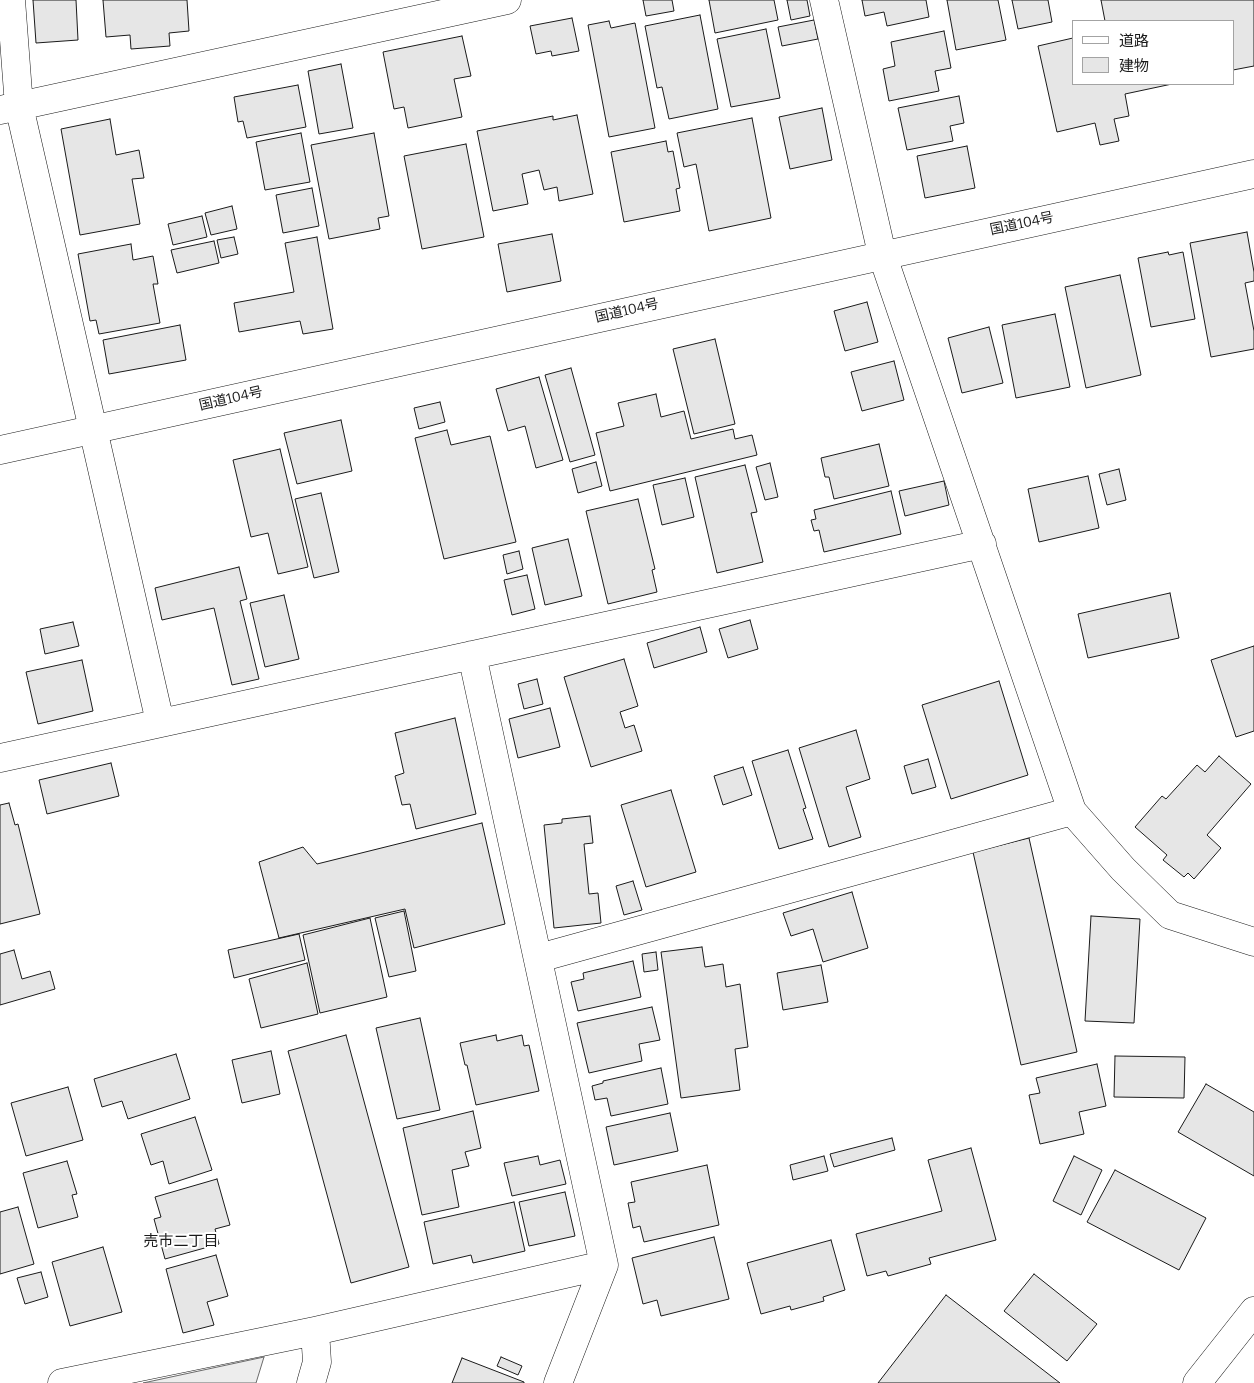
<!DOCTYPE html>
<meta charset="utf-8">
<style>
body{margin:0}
#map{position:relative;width:1254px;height:1383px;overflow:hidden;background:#fff;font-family:Bitter,"Noto Sans JP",serif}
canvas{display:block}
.legend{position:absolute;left:1072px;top:20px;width:162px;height:65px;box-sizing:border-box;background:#fff;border:1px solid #a3a3a3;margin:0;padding:6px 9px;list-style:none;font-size:15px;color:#1a1a1a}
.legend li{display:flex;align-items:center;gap:10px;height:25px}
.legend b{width:25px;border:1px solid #a3a3a3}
</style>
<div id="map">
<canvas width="1254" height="1383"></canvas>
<ul class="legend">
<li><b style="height:6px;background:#fff"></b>道路</li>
<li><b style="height:14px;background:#e6e6e6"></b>建物</li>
</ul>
</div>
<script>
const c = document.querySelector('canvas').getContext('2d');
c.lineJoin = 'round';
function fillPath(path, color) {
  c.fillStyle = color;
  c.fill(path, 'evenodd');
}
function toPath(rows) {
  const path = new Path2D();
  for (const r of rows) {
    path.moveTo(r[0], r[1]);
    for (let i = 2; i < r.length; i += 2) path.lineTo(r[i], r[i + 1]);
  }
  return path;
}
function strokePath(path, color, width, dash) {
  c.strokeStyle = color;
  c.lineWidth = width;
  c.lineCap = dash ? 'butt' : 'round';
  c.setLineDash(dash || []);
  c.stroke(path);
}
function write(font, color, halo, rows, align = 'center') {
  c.font = font + ' Bitter,"Noto Sans JP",serif';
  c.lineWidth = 4;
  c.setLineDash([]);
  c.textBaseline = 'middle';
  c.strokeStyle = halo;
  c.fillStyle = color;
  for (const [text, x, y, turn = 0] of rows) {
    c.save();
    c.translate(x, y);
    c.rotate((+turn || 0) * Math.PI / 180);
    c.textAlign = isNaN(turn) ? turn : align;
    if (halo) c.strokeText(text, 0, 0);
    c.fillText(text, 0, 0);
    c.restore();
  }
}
const green = toPath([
 [264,1357,256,1383,143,1383,264,1357]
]);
fillPath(green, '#ededed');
strokePath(green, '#6a6a6a', 1);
const building = toPath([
 [33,0,76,0,78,40,36,43,33,0],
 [103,0,187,0,189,31,169,33,170,46,131,49,130,35,106,37,103,0],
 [643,0,672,0,674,11,646,16,643,0],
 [709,0,774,0,778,20,715,33,709,0],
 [787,0,807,0,810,16,791,20,787,0],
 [862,0,926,0,929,17,887,26,884,12,865,16,862,0],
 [947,0,998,0,1006,40,956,50,947,0],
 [1012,0,1048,0,1052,22,1018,29,1012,0],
 [1101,0,1254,0,1254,66,1233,70,1233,21,1105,21,1101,0],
 [700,15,718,109,669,119,662,87,657,88,645,26,700,15],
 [572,18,579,51,552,56,551,51,536,54,530,26,572,18],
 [814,20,818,39,782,46,778,27,814,20],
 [609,21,611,28,635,23,655,128,609,137,588,25,609,21],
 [766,29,780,98,731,107,717,39,766,29],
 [944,31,951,68,935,71,939,91,889,101,883,69,895,66,891,42,944,31],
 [462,36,471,76,454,79,462,117,408,128,404,107,394,109,383,52,462,36],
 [1073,38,1073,84,1172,84,1125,94,1129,116,1114,119,1119,141,1100,145,1095,123,1057,132,1038,46,1073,38],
 [341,64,353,128,319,134,308,71,341,64],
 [298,85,306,127,247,138,243,121,238,122,234,97,298,85],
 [959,96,964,123,950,126,953,141,907,150,898,108,959,96],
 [822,108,832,160,790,169,779,117,822,108],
 [577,115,593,194,559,201,557,187,544,190,539,170,522,174,528,204,493,211,477,131,553,116,553,120,577,115],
 [752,118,771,218,709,231,696,164,684,167,677,133,752,118],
 [110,119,116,155,139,150,144,178,132,179,140,224,80,235,61,129,110,119],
 [301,133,310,182,265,190,256,142,301,133],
 [374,133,389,216,378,218,380,229,329,239,311,145,374,133],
 [666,141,668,152,673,151,680,188,676,189,680,211,624,222,611,152,666,141],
 [466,144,484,237,422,249,404,156,466,144],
 [967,146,975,188,925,198,917,156,967,146],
 [312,188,319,226,283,233,276,195,312,188],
 [232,206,237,229,211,235,205,213,232,206],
 [202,216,207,237,173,245,168,224,202,216],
 [1247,232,1254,272,1254,281,1245,283,1254,331,1254,349,1211,357,1190,243,1247,232],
 [552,234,561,281,507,292,498,244,552,234],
 [234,237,238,254,221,258,217,240,234,237],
 [317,237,333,329,303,334,300,321,239,332,234,303,294,292,285,243,317,237],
 [214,241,219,263,177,273,171,250,214,241],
 [131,244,133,260,153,256,158,284,153,284,160,323,99,334,96,320,90,321,78,254,131,244],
 [1168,252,1169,255,1183,252,1195,319,1151,327,1138,258,1168,252],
 [1120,275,1141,375,1086,388,1065,287,1120,275],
 [867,302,878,342,845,351,834,311,867,302],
 [1055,314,1070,387,1016,398,1002,325,1055,314],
 [180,325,186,360,109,374,103,340,180,325],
 [989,327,1003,383,962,393,948,338,989,327],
 [715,339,735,424,694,434,673,349,715,339],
 [894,361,904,400,862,411,851,372,894,361],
 [571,368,595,455,570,462,545,375,571,368],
 [539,377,563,460,536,468,525,426,508,431,496,389,539,377],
 [656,394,661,417,684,411,691,439,733,429,735,439,752,435,757,455,610,491,596,433,624,426,618,403,656,394],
 [440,402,445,422,419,429,414,408,440,402],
 [341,420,352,471,297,484,284,433,341,420],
 [447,430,451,445,490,436,516,542,444,559,415,438,447,430],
 [879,444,889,486,834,499,829,477,825,477,821,458,879,444],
 [280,449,308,567,278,574,268,533,251,537,233,460,280,449],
 [596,462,602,486,578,493,572,469,596,462],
 [770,463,778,497,765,500,756,467,770,463],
 [745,465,757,512,751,513,763,562,717,573,695,477,745,465],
 [1119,469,1126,500,1107,505,1099,474,1119,469],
 [1088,476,1099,528,1039,542,1028,489,1088,476],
 [685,478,694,517,662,525,653,485,685,478],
 [944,481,949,505,905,516,899,491,944,481],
 [891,491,901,534,824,552,819,530,814,531,811,520,816,519,814,510,891,491],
 [321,493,339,572,314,578,295,499,321,493],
 [638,499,655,569,652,570,657,592,608,604,586,511,638,499],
 [568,539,582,596,545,605,532,548,568,539],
 [519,551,523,569,507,574,503,555,519,551],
 [239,567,247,599,240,601,259,679,232,685,214,608,162,620,155,588,239,567],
 [527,575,535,609,512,615,504,580,527,575],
 [1170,593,1179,638,1088,658,1078,614,1170,593],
 [284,595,299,659,265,667,250,603,284,595],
 [750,620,758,649,728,658,719,629,750,620],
 [73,622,79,646,45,654,40,629,73,622],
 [700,627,707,652,654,668,647,643,700,627],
 [1254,646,1254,731,1236,737,1211,660,1254,646],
 [624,659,638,706,620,712,625,728,634,725,642,751,591,767,564,677,624,659],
 [82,660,93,711,38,724,26,672,82,660],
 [537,679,543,704,524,709,518,684,537,679],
 [999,681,1028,775,951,799,922,705,999,681],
 [550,708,560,747,518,758,509,719,550,708],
 [455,718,476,814,416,829,410,804,402,805,395,776,404,773,395,733,455,718],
 [856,730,870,779,846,787,861,837,829,847,799,748,856,730],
 [788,750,806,808,803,809,813,839,779,849,752,761,788,750],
 [1219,756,1251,784,1207,835,1221,848,1194,879,1188,873,1184,877,1163,860,1167,855,1135,827,1162,796,1166,799,1197,765,1205,772,1219,756],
 [928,759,936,787,912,794,904,766,928,759],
 [111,763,119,796,47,814,39,780,111,763],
 [743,767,752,795,723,805,714,776,743,767],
 [671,790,696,872,646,887,621,805,671,790],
 [9,803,15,825,18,824,40,914,0,924,0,805,9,803],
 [590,816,593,843,584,844,589,894,598,893,601,923,554,928,544,825,562,823,562,819,590,816],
 [482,823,505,924,414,948,405,909,279,938,259,862,303,847,317,864,482,823],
 [1029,838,1077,1052,1021,1065,973,852,1029,838],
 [633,881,642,910,624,915,616,886,633,881],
 [852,892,868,948,823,962,813,929,791,936,783,913,852,892],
 [404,911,416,971,389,977,375,918,404,911],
 [1091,916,1140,919,1134,1023,1085,1021,1091,916],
 [370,918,387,997,320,1013,303,935,370,918],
 [299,934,305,960,234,978,228,950,299,934],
 [702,947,705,967,723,964,726,987,740,984,748,1047,735,1049,740,1090,681,1098,661,952,702,947],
 [14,950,22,979,50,971,55,989,0,1005,0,954,14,950],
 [656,952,658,970,644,972,642,954,656,952],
 [633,961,641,997,578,1011,571,982,584,979,583,973,633,961],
 [307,963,318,1014,261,1028,249,979,307,963],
 [821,965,828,1002,783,1010,777,973,821,965],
 [652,1007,660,1040,639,1044,642,1061,589,1073,577,1023,652,1007],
 [420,1018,440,1110,397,1119,376,1028,420,1018],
 [346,1035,409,1267,351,1283,288,1051,346,1035],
 [496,1035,497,1041,522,1035,524,1046,529,1045,539,1091,476,1105,467,1065,465,1065,460,1043,496,1035],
 [271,1051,280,1094,242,1103,232,1060,271,1051],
 [176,1054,190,1099,128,1119,122,1101,102,1107,94,1079,176,1054],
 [1115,1056,1185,1057,1184,1098,1114,1097,1115,1056],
 [1097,1064,1106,1106,1079,1112,1084,1134,1040,1144,1029,1095,1040,1093,1036,1078,1097,1064],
 [661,1068,668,1104,611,1116,607,1098,595,1100,592,1086,603,1083,603,1081,661,1068],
 [1206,1084,1254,1112,1254,1176,1178,1132,1206,1084],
 [68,1087,83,1140,26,1156,11,1103,68,1087],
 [473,1111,481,1148,465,1152,469,1166,452,1170,459,1207,422,1215,403,1128,473,1111],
 [670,1113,678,1151,614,1165,606,1127,670,1113],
 [195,1117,212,1170,169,1184,163,1161,151,1165,141,1134,195,1117],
 [892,1138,895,1150,834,1167,830,1154,892,1138],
 [971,1148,996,1240,929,1258,931,1264,888,1276,886,1271,867,1276,856,1234,942,1211,928,1160,971,1148],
 [538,1156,540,1165,560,1160,566,1184,512,1196,504,1163,538,1156],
 [824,1156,828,1171,793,1180,790,1165,824,1156],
 [1074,1156,1102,1170,1081,1215,1053,1201,1074,1156],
 [67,1161,77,1194,72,1195,78,1217,38,1228,23,1173,67,1161],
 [707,1165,719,1225,644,1242,640,1226,633,1228,628,1203,635,1202,631,1182,707,1165],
 [1115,1170,1206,1218,1179,1270,1087,1222,1115,1170],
 [217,1179,230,1225,215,1229,219,1244,165,1259,154,1219,161,1217,155,1197,217,1179],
 [565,1192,575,1236,529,1246,519,1202,565,1192],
 [514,1202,525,1251,473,1263,471,1255,433,1264,424,1222,514,1202],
 [18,1207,34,1264,0,1274,0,1212,18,1207],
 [714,1237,729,1299,661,1316,657,1300,643,1304,632,1258,714,1237],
 [831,1240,845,1290,823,1297,824,1301,791,1310,790,1306,761,1314,747,1263,831,1240],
 [103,1247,122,1312,70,1326,52,1262,103,1247],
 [216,1255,228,1296,207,1302,214,1325,183,1333,166,1269,216,1255],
 [41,1272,48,1297,25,1304,17,1278,41,1272],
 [1034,1274,1097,1324,1067,1361,1004,1311,1034,1274],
 [946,1295,1060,1383,878,1383,946,1295],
 [501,1357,522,1366,518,1375,497,1366,501,1357],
 [462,1358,524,1382,524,1383,452,1383,462,1358]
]);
fillPath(building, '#e6e6e6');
strokePath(building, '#1a1a1a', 1);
const street = toPath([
 [11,0,19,106,160,722],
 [0,110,507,0],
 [472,655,604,1265,558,1383],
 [0,758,982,544],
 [1072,811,1123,869,1170,915,1254,942],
 [539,958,1072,811,882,254,824,0],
 [62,1383,315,1331,604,1265],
 [311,1383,317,1362,315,1331]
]);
const highway = toPath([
 [0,450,1254,174],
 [1197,1383,1254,1311]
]);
strokePath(street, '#1a1a1a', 29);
strokePath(highway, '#1a1a1a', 29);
strokePath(street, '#fff', 28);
strokePath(highway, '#fff', 28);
write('14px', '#1a1a1a', '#fff', [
 ["国道104号",1022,224,-12],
 ["国道104号",627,311,-13],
 ["国道104号",231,399,-13]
]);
write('15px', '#1a1a1a', '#fff', [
 ["売市二丁目",181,1242]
]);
</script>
